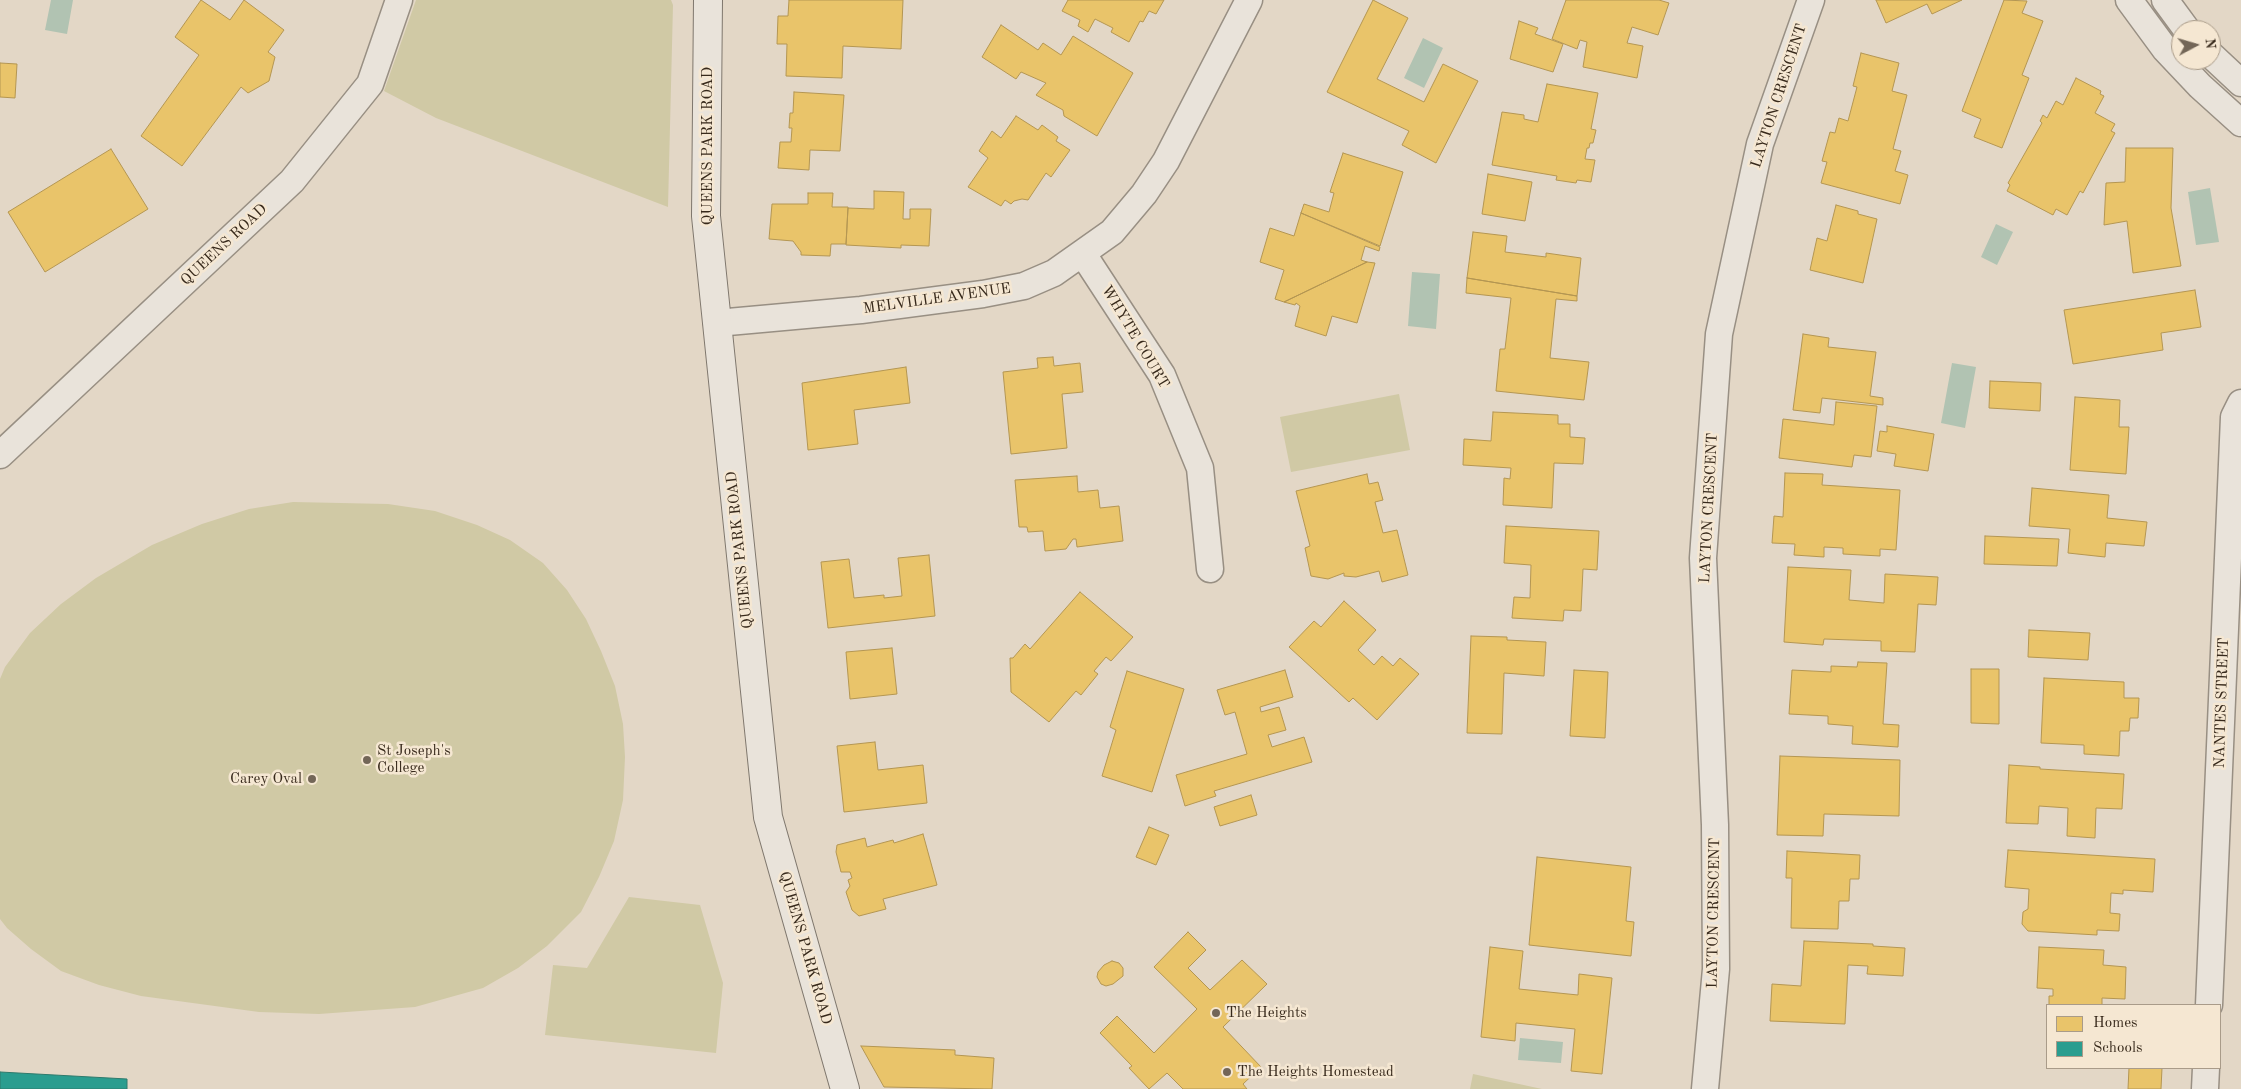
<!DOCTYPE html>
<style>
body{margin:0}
#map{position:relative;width:2241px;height:1089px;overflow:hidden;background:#e3d7c6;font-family:"Old Standard TT",serif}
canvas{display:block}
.legend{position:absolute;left:2046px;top:1004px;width:175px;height:65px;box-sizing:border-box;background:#f5e7d2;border:1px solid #a99b89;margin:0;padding:6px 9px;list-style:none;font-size:15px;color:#37291b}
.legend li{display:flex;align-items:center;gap:10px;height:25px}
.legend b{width:25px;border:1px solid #a99b89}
.north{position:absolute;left:2171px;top:20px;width:50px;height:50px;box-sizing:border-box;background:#f5e7d2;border:1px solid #a99b89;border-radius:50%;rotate:84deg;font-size:14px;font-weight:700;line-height:20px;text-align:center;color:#37291b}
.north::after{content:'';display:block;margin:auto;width:18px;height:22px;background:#736657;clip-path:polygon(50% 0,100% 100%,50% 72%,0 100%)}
</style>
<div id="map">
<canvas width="2241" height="1089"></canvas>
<ul class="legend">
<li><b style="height:14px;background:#e9c46a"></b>Homes</li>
<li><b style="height:14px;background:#2a9d8f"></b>Schools</li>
</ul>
<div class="north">N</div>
</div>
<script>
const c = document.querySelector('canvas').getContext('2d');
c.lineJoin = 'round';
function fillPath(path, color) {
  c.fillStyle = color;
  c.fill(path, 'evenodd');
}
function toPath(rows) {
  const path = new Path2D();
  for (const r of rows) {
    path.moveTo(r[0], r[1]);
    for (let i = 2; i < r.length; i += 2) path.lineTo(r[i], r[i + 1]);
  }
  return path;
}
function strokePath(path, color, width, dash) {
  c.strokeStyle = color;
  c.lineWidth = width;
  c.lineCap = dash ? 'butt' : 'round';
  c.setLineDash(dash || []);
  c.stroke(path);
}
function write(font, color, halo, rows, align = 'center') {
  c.font = font + ' "Old Standard TT",serif';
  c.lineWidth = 5;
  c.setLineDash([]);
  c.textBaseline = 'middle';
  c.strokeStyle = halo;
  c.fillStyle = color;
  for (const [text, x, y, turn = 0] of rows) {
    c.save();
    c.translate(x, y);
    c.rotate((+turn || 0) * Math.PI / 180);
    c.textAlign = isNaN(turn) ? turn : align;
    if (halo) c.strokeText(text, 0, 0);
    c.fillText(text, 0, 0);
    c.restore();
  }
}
fillPath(toPath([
 [416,0,671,0,673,5,668,207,436,118,384,91],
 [1399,394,1410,450,1291,472,1280,417],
 [293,502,388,504,435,511,477,525,510,540,543,563,567,590,586,619,601,651,615,686,623,724,625,757,623,800,614,841,599,877,581,912,547,946,518,968,483,988,415,1007,319,1014,259,1012,141,996,99,985,61,971,31,949,7,928,0,919,0,679,5,667,30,633,61,604,96,578,152,545,202,524,249,509],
 [629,897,700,905,723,983,716,1053,545,1035,553,965,587,968],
 [1473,1074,1542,1089,1470,1089]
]), '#d0c9a5');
fillPath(toPath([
 [51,0,73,0,67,34,45,30],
 [1423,38,1443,48,1424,88,1404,78],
 [2210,188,2219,242,2196,245,2188,192],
 [1996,224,2013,232,1997,265,1981,257],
 [1412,272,1440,274,1436,329,1408,326],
 [1952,363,1976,367,1965,428,1941,423],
 [1520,1038,1563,1042,1561,1063,1518,1060]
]), '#b1c3b2');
const homes = toPath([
 [201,0,230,20,244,0,284,30,268,52,275,57,269,81,248,93,241,87,182,166,141,136,199,55,175,37,201,0],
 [789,0,903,0,901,49,843,46,842,78,786,76,787,44,777,44,778,16,788,16,789,0],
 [1068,0,1164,0,1156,14,1149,11,1143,22,1140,21,1129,42,1111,32,1113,28,1095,19,1088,32,1078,26,1080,20,1062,11,1068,0],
 [1373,0,1408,18,1377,79,1424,102,1443,64,1478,81,1436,163,1402,145,1409,131,1327,92,1373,0],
 [1566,0,1659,0,1669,3,1658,35,1632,27,1627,43,1643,46,1637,78,1583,67,1587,42,1580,40,1577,49,1552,39,1566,0],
 [1876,0,1962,0,1932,14,1927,4,1886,23,1876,0],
 [2004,0,2027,1,2022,13,2043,21,2022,75,2029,78,2002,148,1974,137,1981,119,1962,111,2004,0],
 [1519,21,1538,28,1535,34,1563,44,1553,72,1510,59,1519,21],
 [1001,25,1038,50,1043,43,1061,55,1073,36,1133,73,1097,136,1064,116,1063,110,1036,95,1046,83,1021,72,1016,79,982,57,1001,25],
 [1861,53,1899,63,1892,91,1907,95,1893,149,1901,151,1895,171,1908,175,1900,204,1821,183,1827,162,1822,161,1830,132,1835,133,1839,118,1848,121,1857,87,1853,86,1861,53],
 [0,63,17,64,15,98,0,97,0,63],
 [2076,78,2101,91,2100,94,2104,96,2095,113,2115,124,2111,131,2115,133,2083,193,2080,191,2067,215,2056,209,2053,215,2007,191,2010,185,2008,183,2042,123,2040,121,2043,115,2047,118,2056,101,2063,105,2076,78],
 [1547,84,1598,93,1591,129,1596,130,1593,143,1590,143,1589,148,1587,148,1585,159,1595,160,1591,182,1577,180,1576,183,1556,180,1557,176,1492,165,1502,112,1524,115,1524,119,1538,122,1547,84],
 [794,92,844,95,840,151,810,150,809,170,778,168,780,142,791,142,792,128,789,128,790,113,793,113,794,92],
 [1016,116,1038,130,1042,125,1058,137,1056,141,1070,150,1051,177,1046,173,1028,200,1022,199,1014,201,1011,204,1005,200,1001,206,968,187,988,158,979,151,992,131,1001,138,1016,116],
 [2126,148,2173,148,2171,208,2181,266,2133,273,2127,221,2104,225,2106,183,2125,182,2126,148],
 [111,149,148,209,45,272,8,212,111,149],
 [1343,153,1403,172,1380,246,1301,213,1304,204,1329,212,1334,193,1330,192,1343,153],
 [1488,174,1532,182,1525,221,1482,214,1488,174],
 [874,191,904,192,903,219,910,219,910,209,931,209,929,246,901,245,901,248,846,245,848,208,874,209,874,191],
 [808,193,833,193,832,207,848,207,846,244,831,244,830,256,801,255,801,252,793,241,769,239,772,204,808,204,808,193],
 [1836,205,1858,211,1858,214,1877,219,1863,283,1810,270,1817,238,1827,241,1836,205],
 [1301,213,1380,247,1379,251,1365,246,1361,260,1367,262,1284,302,1275,299,1284,270,1260,262,1270,228,1294,236,1301,213],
 [1473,232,1507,236,1505,252,1546,257,1546,253,1581,258,1577,296,1467,278,1473,232],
 [1367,262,1375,263,1357,323,1332,316,1326,336,1295,326,1300,306,1296,303,1295,305,1284,302,1367,262],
 [1467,278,1577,296,1577,301,1556,299,1550,358,1589,362,1584,400,1496,391,1500,349,1505,349,1511,298,1466,293,1467,278],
 [2195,290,2201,327,2161,333,2163,350,2073,364,2064,310,2195,290],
 [1803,334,1829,338,1828,347,1876,352,1870,396,1883,398,1883,405,1822,398,1820,413,1793,410,1803,334],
 [1053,357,1054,366,1080,363,1083,392,1062,394,1067,448,1011,454,1003,372,1038,368,1037,358,1053,357],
 [906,367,910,403,854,410,858,444,808,450,802,383,906,367],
 [1990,381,2041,383,2040,411,1989,408,1990,381],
 [2075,397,2120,400,2119,427,2129,427,2126,474,2070,470,2075,397],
 [1836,402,1877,406,1871,457,1854,455,1852,467,1779,458,1783,419,1834,425,1836,402],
 [1493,412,1558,415,1558,424,1570,424,1570,437,1585,438,1583,464,1554,463,1552,508,1503,505,1504,478,1510,479,1511,468,1463,465,1464,439,1491,441,1493,412],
 [1887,426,1934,434,1928,471,1894,466,1896,454,1877,451,1880,431,1887,432,1887,426],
 [1785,473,1823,474,1822,485,1900,490,1896,550,1880,549,1880,556,1843,554,1843,548,1824,547,1824,557,1794,555,1795,544,1772,543,1774,516,1783,517,1785,473],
 [1367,474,1369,484,1378,482,1383,500,1375,502,1383,533,1397,530,1408,575,1382,582,1379,571,1356,577,1344,576,1344,573,1328,579,1311,576,1305,548,1310,546,1296,491,1367,474],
 [1077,476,1078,492,1098,490,1100,508,1119,506,1123,541,1077,547,1076,539,1073,539,1066,549,1045,551,1043,531,1028,532,1027,527,1019,527,1015,480,1077,476],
 [2032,488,2109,495,2107,518,2147,522,2144,546,2106,543,2105,557,2068,553,2070,529,2029,526,2032,488],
 [1506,526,1599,531,1597,570,1583,569,1581,611,1564,610,1563,621,1512,618,1514,597,1530,598,1531,565,1504,563,1506,526],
 [1985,536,2059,539,2057,566,1984,564,1985,536],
 [929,555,935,616,828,628,821,562,849,559,854,598,884,595,884,598,902,596,898,558,929,555],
 [1788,567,1851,570,1849,600,1884,603,1885,574,1938,577,1936,605,1918,604,1915,652,1881,651,1881,641,1824,639,1823,645,1784,642,1788,567],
 [1080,592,1133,637,1111,661,1106,657,1094,671,1098,674,1081,695,1076,691,1049,722,1011,692,1010,658,1013,658,1025,644,1030,649,1080,592],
 [1344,601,1376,630,1358,650,1374,665,1382,656,1393,666,1400,658,1419,674,1377,720,1353,698,1349,702,1289,647,1314,621,1321,627,1344,601],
 [2029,630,2090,633,2088,660,2028,657,2029,630],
 [1471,636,1507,637,1507,640,1546,642,1544,676,1504,673,1502,734,1467,733,1471,636],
 [892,648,897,694,850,699,846,652,892,648],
 [1858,662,1887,663,1883,724,1899,725,1898,747,1852,744,1853,726,1828,724,1828,716,1789,714,1792,670,1831,672,1831,666,1857,667,1858,662],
 [1971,669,1999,669,1999,724,1971,723,1971,669],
 [1285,670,1293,697,1260,707,1261,712,1279,707,1286,730,1268,735,1272,747,1304,737,1312,762,1214,791,1216,796,1185,806,1176,775,1247,754,1235,712,1225,715,1217,690,1285,670],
 [1574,670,1608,672,1605,738,1570,736,1574,670],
 [1127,671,1184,689,1152,792,1102,776,1116,730,1110,727,1127,671],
 [2044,678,2124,682,2124,698,2139,698,2138,718,2130,718,2129,731,2120,731,2119,756,2084,754,2084,745,2041,743,2044,678],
 [875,742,878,770,923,765,927,803,844,812,837,746,875,742],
 [1780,756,1900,760,1899,816,1824,814,1823,836,1777,835,1780,756],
 [2009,765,2040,767,2040,769,2124,774,2122,809,2096,808,2095,838,2067,836,2068,808,2039,806,2038,824,2006,823,2009,765],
 [1251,795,1257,815,1220,826,1214,807,1251,795],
 [1149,827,1169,835,1156,865,1136,857,1149,827],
 [923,834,937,885,883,899,886,909,859,916,852,910,846,892,850,886,848,880,852,878,850,872,841,872,836,852,837,845,865,838,867,847,893,840,894,843,923,834],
 [2008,850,2155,859,2153,892,2123,890,2123,894,2111,893,2110,913,2120,914,2119,931,2097,930,2097,935,2028,931,2022,924,2023,912,2028,909,2029,889,2005,887,2008,850],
 [1787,851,1860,855,1859,879,1850,879,1849,901,1839,901,1838,929,1791,928,1792,878,1786,878,1787,851],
 [1537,857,1631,867,1626,921,1634,922,1631,956,1529,945,1537,857],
 [1188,932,1206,950,1188,968,1210,990,1242,960,1267,984,1223,1027,1261,1067,1243,1084,1247,1089,1183,1089,1167,1073,1149,1089,1129,1068,1132,1066,1100,1033,1117,1016,1154,1053,1197,1009,1154,967,1188,932],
 [1804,941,1873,944,1873,946,1905,948,1903,976,1867,974,1868,966,1848,965,1845,1024,1770,1021,1772,984,1801,986,1804,941],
 [1490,947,1523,951,1519,989,1578,995,1579,974,1612,978,1602,1074,1571,1071,1575,1029,1516,1023,1515,1041,1481,1037,1490,947],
 [2039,947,2104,950,2103,965,2126,967,2125,999,2102,998,2102,1005,2049,1005,2049,996,2053,996,2053,989,2037,988,2039,947],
 [1112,961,1119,963,1123,968,1123,976,1113,984,1106,986,1101,984,1097,977,1098,972,1104,965,1112,961],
 [861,1046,955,1050,955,1055,994,1058,992,1089,884,1087,861,1046],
 [2129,1068,2162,1068,2161,1089,2128,1089,2129,1068]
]);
fillPath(homes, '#e9c46a');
strokePath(homes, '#b49652', 1);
const schools = toPath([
 [0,1072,127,1079,127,1089,0,1089,0,1072]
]);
fillPath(schools, '#2a9d8f');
strokePath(schools, '#2e7a6c', 1);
const minor = toPath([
 [2129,0,2165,49,2200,86,2241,123],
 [2165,0,2187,30],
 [2211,55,2241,83],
 [1083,254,1162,375,1200,468,1210,569],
 [717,323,861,310,983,294,1024,286,1054,273,1112,232,1144,194,1166,161,1249,0],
 [0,455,292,181,370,84,399,0],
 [2209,1005,2234,417,2241,403],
 [1705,1089,1716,969,1715,825,1703,558,1719,334,1760,144,1811,0],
 [2205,1089,2206,1068]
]);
const secondary = toPath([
 [708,0,706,216,768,817,845,1089]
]);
strokePath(minor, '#988f83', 29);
strokePath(secondary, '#7f776d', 30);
strokePath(minor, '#e9e3da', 26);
strokePath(secondary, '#e9e3da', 28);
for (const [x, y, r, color] of [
 [367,760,5,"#736657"],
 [312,779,5,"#736657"],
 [1216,1013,5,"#736657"],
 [1227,1072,5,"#736657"]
]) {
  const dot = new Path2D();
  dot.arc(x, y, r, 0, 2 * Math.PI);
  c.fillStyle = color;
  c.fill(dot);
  strokePath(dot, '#f5e7d2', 2);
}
write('15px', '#37291b', '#f5e7d2', [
 ["LAYTON CRESCENT",1779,96,-72],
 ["QUEENS PARK ROAD",708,146,-90],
 ["QUEENS ROAD",224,245,-43],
 ["MELVILLE AVENUE",937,299,-8],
 ["WHYTE COURT",1135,337,59],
 ["LAYTON CRESCENT",1709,508,-87],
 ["QUEENS PARK ROAD",740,550,-96],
 ["NANTES STREET",2222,703,-88],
 ["LAYTON CRESCENT",1714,913,-89],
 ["QUEENS PARK ROAD",805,948,74]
]);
write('15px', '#37291b', '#f5e7d2', [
 ["St Joseph's",377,751],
 ["College",377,768],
 ["Carey Oval",302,779,"right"],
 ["The Heights",1226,1013],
 ["The Heights Homestead",1237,1072]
], 'left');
</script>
